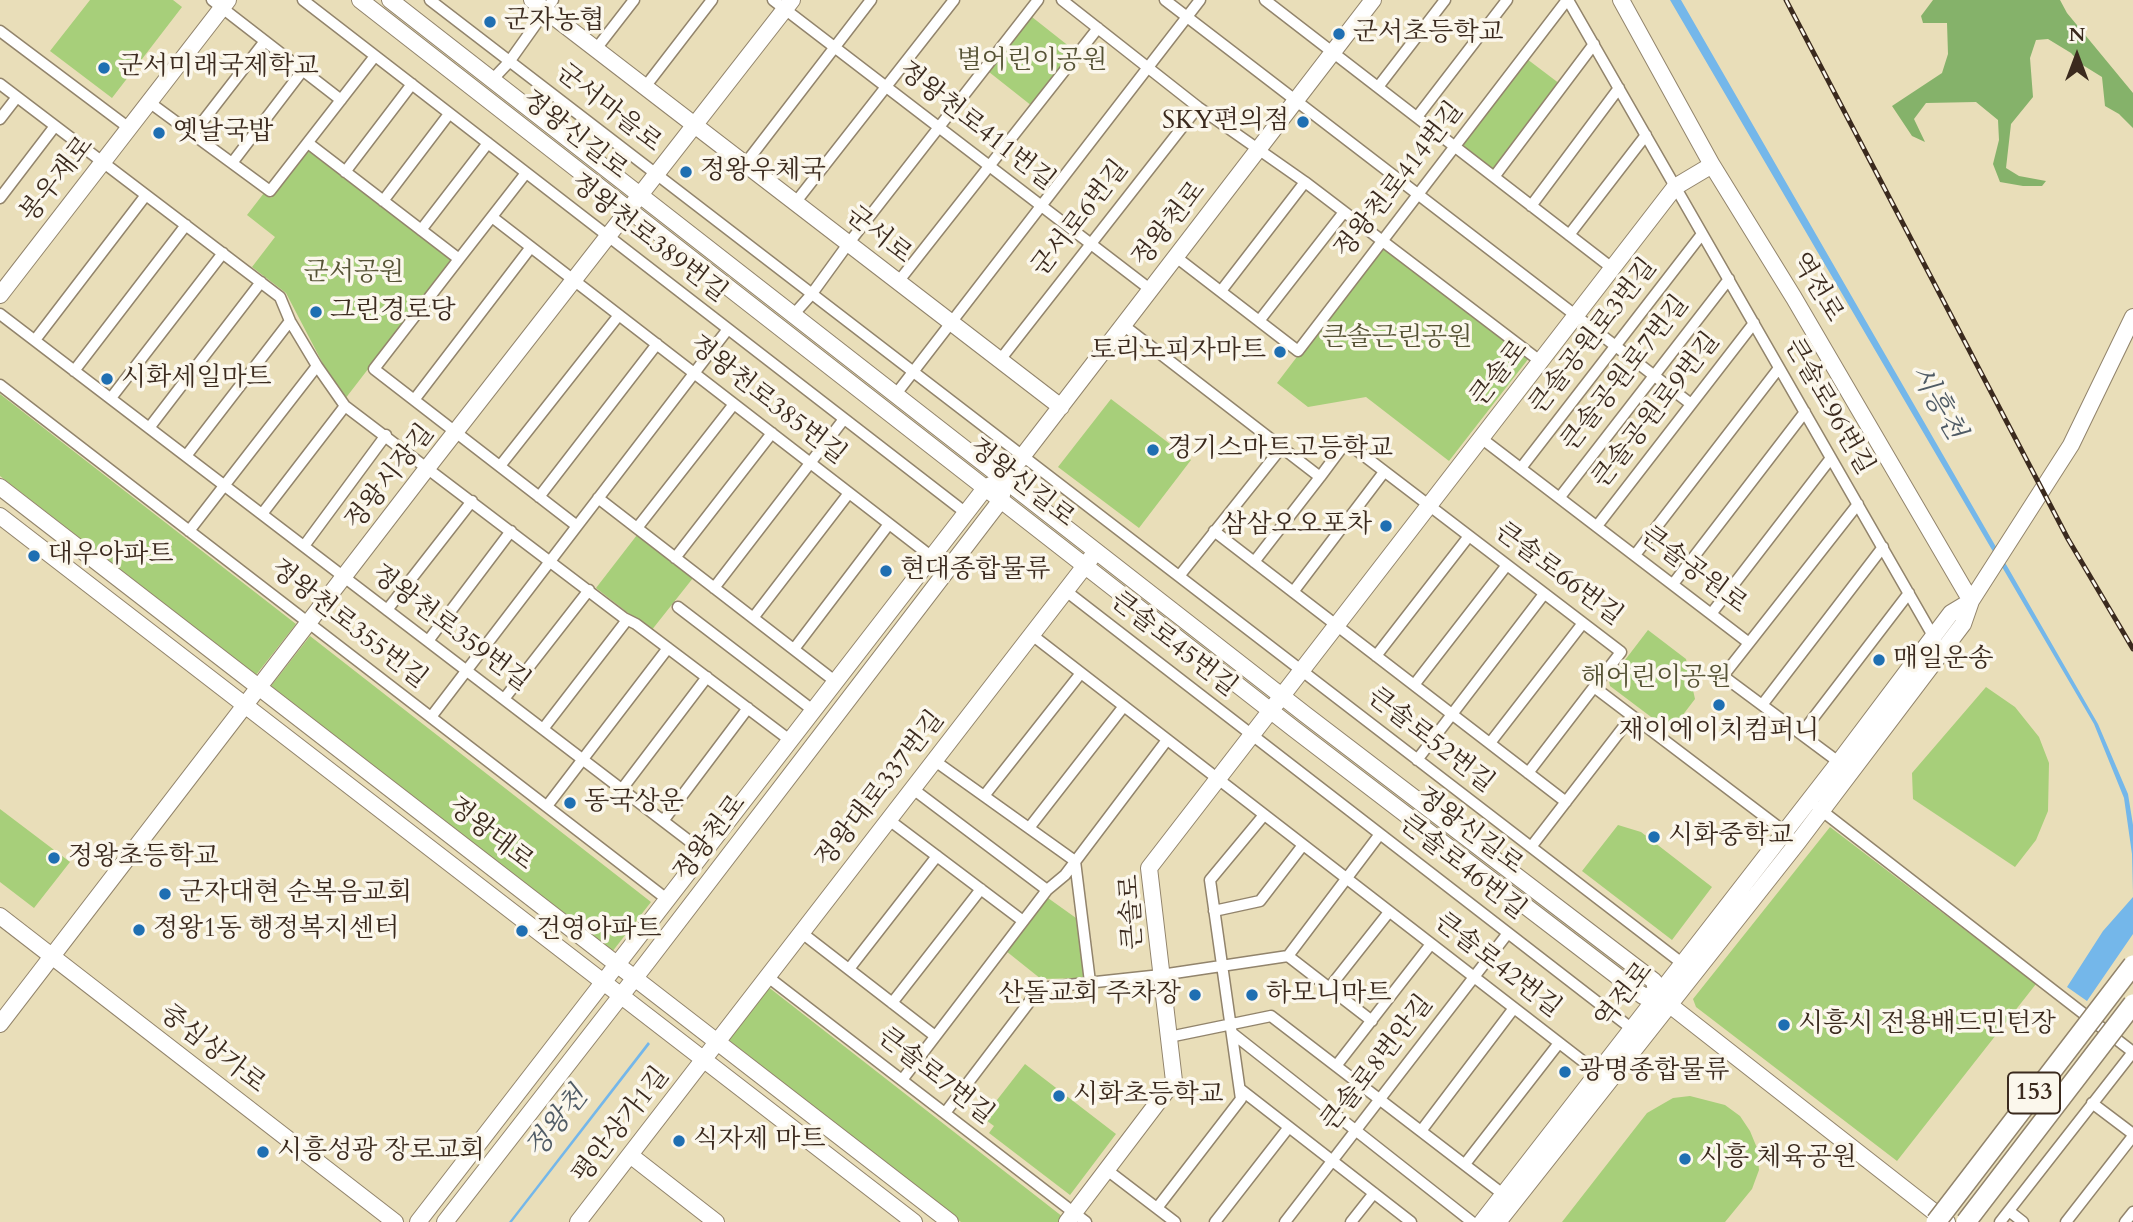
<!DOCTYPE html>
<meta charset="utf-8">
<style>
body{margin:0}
#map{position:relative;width:2133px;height:1222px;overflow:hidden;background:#e9deb9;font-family:Cardo,serif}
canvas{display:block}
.north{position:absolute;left:2042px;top:21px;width:70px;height:70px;-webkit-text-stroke:5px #fbf7ec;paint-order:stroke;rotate:0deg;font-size:19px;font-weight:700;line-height:28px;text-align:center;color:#3b2a1e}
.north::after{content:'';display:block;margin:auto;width:24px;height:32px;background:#3b2a1e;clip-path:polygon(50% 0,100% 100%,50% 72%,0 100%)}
</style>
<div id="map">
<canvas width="2133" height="1222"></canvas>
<div class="north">N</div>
</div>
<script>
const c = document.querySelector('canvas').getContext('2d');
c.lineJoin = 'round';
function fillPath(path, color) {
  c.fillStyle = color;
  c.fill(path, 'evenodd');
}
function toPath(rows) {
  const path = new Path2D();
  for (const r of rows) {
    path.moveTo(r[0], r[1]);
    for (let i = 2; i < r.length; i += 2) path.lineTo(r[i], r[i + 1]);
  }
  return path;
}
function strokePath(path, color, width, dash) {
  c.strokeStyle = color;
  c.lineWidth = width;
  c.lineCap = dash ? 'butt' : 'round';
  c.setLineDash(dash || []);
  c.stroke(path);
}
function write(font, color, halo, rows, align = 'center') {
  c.font = font + ' Cardo,"Noto Serif KR",serif';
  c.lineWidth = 7;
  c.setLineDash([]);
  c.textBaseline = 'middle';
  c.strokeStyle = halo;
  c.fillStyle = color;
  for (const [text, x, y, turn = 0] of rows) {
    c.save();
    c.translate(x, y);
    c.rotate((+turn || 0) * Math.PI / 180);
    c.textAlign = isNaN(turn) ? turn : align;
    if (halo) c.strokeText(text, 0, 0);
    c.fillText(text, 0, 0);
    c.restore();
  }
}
fillPath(toPath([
 [90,0,173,0,182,7,112,98,50,51],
 [1032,17,1075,51,1032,106,989,72],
 [1527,59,1560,84,1494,169,1489,170,1462,150,1462,145],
 [307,150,452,260,345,399,334,385,286,293,252,267,275,237,247,215,264,193,271,198],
 [1382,245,1529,358,1449,461,1366,397,1308,407,1277,383],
 [0,394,296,624,256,675,0,476],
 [1111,399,1191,460,1139,528,1058,467],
 [637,535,693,578,651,631,596,588],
 [1648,630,1686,659,1695,699,1672,729,1667,729,1610,686,1609,681],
 [310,636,651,902,612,952,271,686],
 [1986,687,2015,707,2039,737,2049,763,2048,811,2036,840,2015,867,1913,799,1912,773],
 [0,809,70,862,34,908,0,882],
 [1618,825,1641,832,1712,887,1672,940,1582,871],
 [1830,827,2036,984,1897,1161,1696,1007,1693,999],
 [1048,898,1076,918,1084,978,1041,979,1006,951],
 [767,986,1063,1217,1059,1222,961,1222,726,1038],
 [1025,1064,1116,1134,1070,1195,989,1133,994,1126,983,1118],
 [1690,1096,1725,1105,1740,1116,1750,1131,1757,1148,1759,1170,1752,1189,1725,1222,1562,1222,1647,1113,1673,1098]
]), '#a7cf7a');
fillPath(toPath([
 [1933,0,2060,0,2067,13,2133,93,2133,128,2119,114,2105,106,2102,77,2081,64,2071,53,2048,39,2036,40,2030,58,2033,97,2011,124,2006,168,2019,176,2046,181,2042,186,2023,186,2000,182,1993,164,1999,140,1998,120,1976,102,1926,103,1914,119,1925,142,1912,136,1892,106,1942,73,1948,54,1947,23,1923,23,1921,16]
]), '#85b26a');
fillPath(toPath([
 [1670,0,1681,0,2098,724,2128,794,2133,825,2133,893,2132,854,2124,798,2094,724],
 [2133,897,2133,934,2087,1001,2067,987,2103,931],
 [648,1042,650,1044,512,1222,509,1222]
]), '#74b7ea');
const street = toPath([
 [212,0,341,100],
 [303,0,966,513],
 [430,0,1687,967],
 [773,0,1151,290],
 [1062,0,1198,107,1305,182,1540,361],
 [1165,0,1691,404],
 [1265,0,1612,268],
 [1568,0,1936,641],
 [0,31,129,128],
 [596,49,634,0],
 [492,80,509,62,553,0],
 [0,84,280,297,290,321,317,366,345,406,624,618,636,624,791,741],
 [645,87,712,0],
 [1378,87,1445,0],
 [149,102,270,191,375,56],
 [1417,117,1507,0],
 [0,119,17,97],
 [193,134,265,41],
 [308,143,459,259,374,369,577,526,728,329],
 [232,163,303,70],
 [745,164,871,0],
 [345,172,412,84],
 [1494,177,1594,44],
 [0,198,55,126],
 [383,201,449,114],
 [795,203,954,0],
 [1531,206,1619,88],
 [492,217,932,557],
 [421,230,488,143],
 [1569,235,1646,135],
 [1176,257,1298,351,1567,0],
 [459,259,526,173],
 [898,282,1098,28],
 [1221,291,1305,182],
 [0,314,705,853],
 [794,314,811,295,848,244,1038,0],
 [1259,321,1344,212],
 [1123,325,1320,477,1346,442,1621,652,1594,687,1789,835],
 [35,340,146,195],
 [1000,360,1198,107],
 [74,371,186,225],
 [0,385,668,900],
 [896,394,1200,0],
 [111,398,223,253],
 [414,400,531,247],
 [149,428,261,282],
 [1481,438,1749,643,1723,676,1844,766],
 [186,456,290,321],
 [500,466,619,315],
 [1521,468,1702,234],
 [539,497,657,344],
 [1560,497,1729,279],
 [598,498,836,682],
 [262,514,345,406],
 [1597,526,1754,323],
 [637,528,734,404],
 [189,531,317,366],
 [1214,531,1566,802],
 [304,546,386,435],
 [1635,555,1779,368],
 [675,558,772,433],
 [1254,562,1320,477],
 [1180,575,1282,447],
 [1673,584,1805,412],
 [714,588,844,419],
 [1066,591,1636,1032],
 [1293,592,1384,472],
 [678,607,814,711],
 [387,610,472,501],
 [1711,614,1831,458],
 [753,618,849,493],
 [1032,635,1602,1076],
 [428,641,511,531],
 [1749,643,1858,504],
 [794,649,889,524],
 [1376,656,1469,536],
 [1414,685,1507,565],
 [504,699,589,590],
 [1762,705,1883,547],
 [431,717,577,526],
 [543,729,627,620],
 [1801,734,1909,593],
 [1490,743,1583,623],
 [1417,760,1544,594],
 [935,761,1075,861,1090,982],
 [1528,773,1594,687],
 [622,789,707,677],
 [913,789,1047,890],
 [984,796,1081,673],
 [547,806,668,648],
 [1817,807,2133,1052],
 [889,820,1023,921],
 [663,821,748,708],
 [1029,828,1124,706],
 [1531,847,1632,716],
 [1214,911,1260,901,1303,845],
 [802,933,935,1036],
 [1288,956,1380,834],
 [849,969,937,856],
 [768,977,1086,1222],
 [1329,988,1389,912],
 [892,1003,981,889],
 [1232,1033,1472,1222],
 [1169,1037,1271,1016,1508,1198],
 [1336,1066,1431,944],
 [902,1080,1047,890,1065,875,1167,740],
 [1240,1089,1411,1222],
 [2092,1103,2133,1134],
 [945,1113,1040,988,1161,975,1288,956,1372,1021],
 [1421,1131,1514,1008],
 [1465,1164,1559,1043],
 [1107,1170,1175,1222],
 [1157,1208,1241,1099,1210,880,1264,815],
 [2009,1211,2023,1222],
 [1215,1222,1289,1127],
 [1285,1222,1508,933],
 [1351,1222,1374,1193],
 [2000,1222,2133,1052],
 [2066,1222,2133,1136],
 [2125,1222,2133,1212]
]);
const secondary = toPath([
 [360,0,1294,729,1643,996,1657,995],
 [390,0,1306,715,1654,981,1657,995,1947,1222],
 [532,0,1061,407],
 [1621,0,1712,165,1794,298,1971,601],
 [0,295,228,0],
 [0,487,950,1222],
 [0,516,914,1222],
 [0,916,395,1222],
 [0,1024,428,467,792,0],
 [630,1155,716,1222],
 [418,1222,986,487,993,484],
 [445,1222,648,961,1001,500,1005,479,1373,0],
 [578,1222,1091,558],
 [1067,1222,1174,1081,1149,868,1675,187,1712,165],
 [1482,1222,1839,762,1951,613,1971,601],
 [1498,1222,1798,842,1963,624,1971,601,2071,445,2133,317]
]);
strokePath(street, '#92846c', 13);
strokePath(secondary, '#92846c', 18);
strokePath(street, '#fff', 10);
strokePath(secondary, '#fff', 16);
const rail = toPath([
 [1786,0,2068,539,2133,649]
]);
strokePath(rail, '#3b2a1e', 5);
strokePath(rail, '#fbf7ec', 2.5, [8]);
const highwayBridge = toPath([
 [1936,1222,2133,965],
 [1966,1222,2133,1004]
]);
strokePath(highwayBridge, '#92846c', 22, []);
strokePath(highwayBridge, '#fff', 19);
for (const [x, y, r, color] of [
 [490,22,7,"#1f6fb2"],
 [1339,34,7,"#1f6fb2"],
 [104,68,7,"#1f6fb2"],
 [1303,122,7,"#1f6fb2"],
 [159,133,7,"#1f6fb2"],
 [686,172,7,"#1f6fb2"],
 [316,312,7,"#1f6fb2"],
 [1280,352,7,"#1f6fb2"],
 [107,379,7,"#1f6fb2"],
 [1153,450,7,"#1f6fb2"],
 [1386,526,7,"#1f6fb2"],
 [34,556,7,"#1f6fb2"],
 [886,571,7,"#1f6fb2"],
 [1879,660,7,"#1f6fb2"],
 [1719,705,7,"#1f6fb2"],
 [570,803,7,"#1f6fb2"],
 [1654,837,7,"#1f6fb2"],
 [54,858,7,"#1f6fb2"],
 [165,894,7,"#1f6fb2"],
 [139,930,7,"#1f6fb2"],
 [522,931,7,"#1f6fb2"],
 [1195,995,7,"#1f6fb2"],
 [1252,995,7,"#1f6fb2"],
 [1784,1025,7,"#1f6fb2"],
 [1565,1072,7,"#1f6fb2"],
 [1059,1096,7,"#1f6fb2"],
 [679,1141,7,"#1f6fb2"],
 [263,1152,7,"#1f6fb2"],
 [1685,1159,7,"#1f6fb2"]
]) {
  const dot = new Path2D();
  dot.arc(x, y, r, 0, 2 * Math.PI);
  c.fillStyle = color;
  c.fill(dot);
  strokePath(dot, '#fbf7ec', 2.5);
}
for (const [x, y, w] of [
 [2034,1093,52]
]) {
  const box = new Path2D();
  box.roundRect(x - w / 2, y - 20.5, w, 41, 5);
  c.fillStyle = '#fbf7ec';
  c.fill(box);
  strokePath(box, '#3b2a1e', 2);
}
write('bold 24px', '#3b2a1e', null, [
 ["153",2034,1093]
]);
write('26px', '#3b2a1e', '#fbf7ec', [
 ["군자농협",504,22],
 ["군서초등학교",1353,34],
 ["군서미래국제학교",118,68],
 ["SKY편의점",1289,122,"right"],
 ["옛날국밥",173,133],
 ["정왕우체국",700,172],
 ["그린경로당",330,312],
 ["토리노피자마트",1266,352,"right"],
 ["시화세일마트",121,379],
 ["경기스마트고등학교",1167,450],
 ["삼삼오오포차",1372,526,"right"],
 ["대우아파트",48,556],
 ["현대종합물류",900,571],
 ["매일운송",1893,660],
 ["재이에이치컴퍼니",1719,732,"center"],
 ["동국상운",584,803],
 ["시화중학교",1668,837],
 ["정왕초등학교",68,858],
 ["군자대현 순복음교회",179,894],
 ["정왕1동 행정복지센터",153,930],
 ["건영아파트",536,931],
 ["산돌교회 주차장",1181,995,"right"],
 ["하모니마트",1266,995],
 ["시흥시 전용배드민턴장",1798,1025],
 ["광명종합물류",1579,1072],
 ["시화초등학교",1073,1096],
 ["식자제 마트",693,1141],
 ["시흥성광 장로교회",277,1152],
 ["시흥 체육공원",1699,1159]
], 'left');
write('26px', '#565335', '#fbf7ec', [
 ["별어린이공원",1032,62],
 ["군서공원",354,274],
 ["큰솔근린공원",1397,339],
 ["해어린이공원",1656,679]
]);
write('26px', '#3b2a1e', '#fbf7ec', [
 ["군서마을로",608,109,38],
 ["정왕천로411번길",976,127,38],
 ["정왕신길로",574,136,38],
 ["봉우재로",58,180,-52],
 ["정왕천로414번길",1400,181,-52],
 ["군서로6번길",1081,219,-52],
 ["정왕천로",1170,225,-52],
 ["군서로",878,236,38],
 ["정왕천로389번길",648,239,38],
 ["역전로",1816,288,59],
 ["큰솔공원로3번길",1594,337,-52],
 ["큰솔로",1500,374,-52],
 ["큰솔공원로7번길",1626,374,-52],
 ["정왕천로385번길",767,401,38],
 ["큰솔로96번길",1828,407,60],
 ["큰솔공원로9번길",1657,411,-52],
 ["정왕시장길",391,478,-52],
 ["정왕신길로",1021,484,38],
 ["큰솔공원로",1693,571,37],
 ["큰솔로66번길",1558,575,37],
 ["정왕천로355번길",348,625,38],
 ["정왕천로359번길",450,629,37],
 ["큰솔로45번길",1173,645,38],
 ["큰솔로52번길",1430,741,38],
 ["정왕대로337번길",881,790,-52],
 ["정왕신길로",1469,832,37],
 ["정왕대로",490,835,38],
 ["정왕천로",711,839,-53],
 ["큰솔로46번길",1462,868,38],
 ["큰솔로",1133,912,-93],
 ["큰솔로42번길",1497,966,38],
 ["역전로",1625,996,-52],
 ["중심상가로",212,1050,38],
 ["큰솔로8번안길",1378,1064,-52],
 ["큰솔로7번길",935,1077,38],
 ["평안상가1길",622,1126,-52]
]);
write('italic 28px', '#4f5b65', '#fbf7ec', [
 ["시흥천",1936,403,60],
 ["정왕천",558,1124,-52]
]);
</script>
